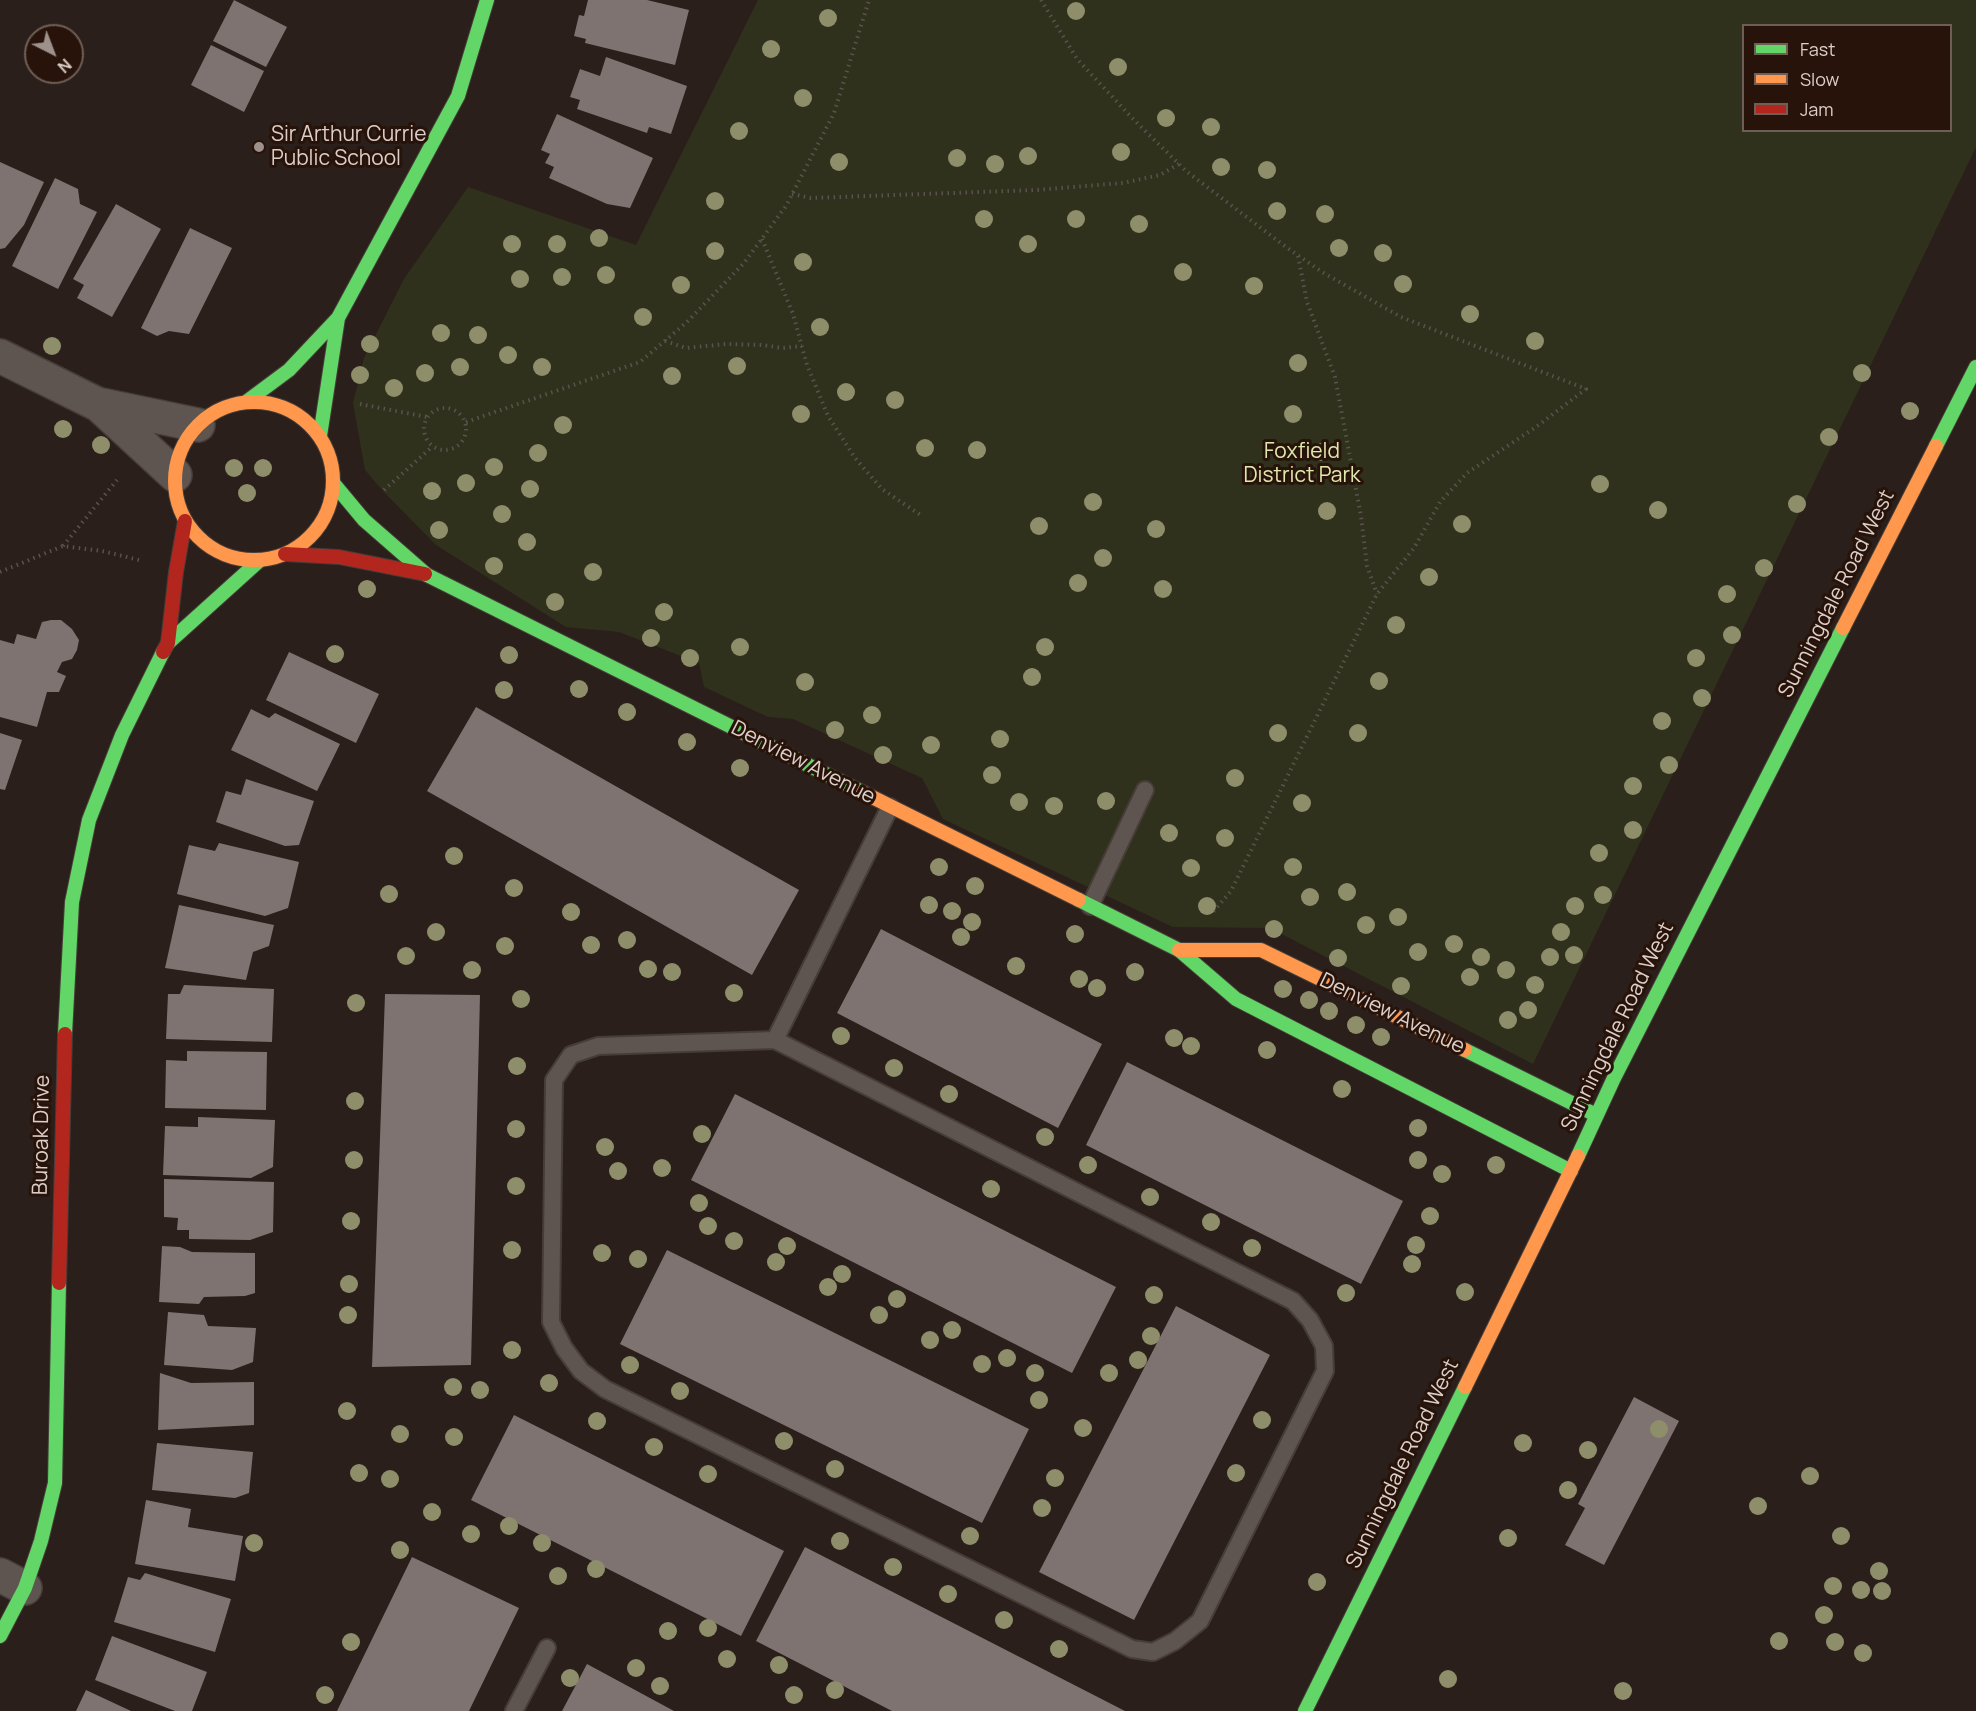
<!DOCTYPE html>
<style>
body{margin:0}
#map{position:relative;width:1976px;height:1711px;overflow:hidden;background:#2a1f1a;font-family:Manrope,sans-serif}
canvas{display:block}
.legend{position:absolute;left:1742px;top:24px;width:210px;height:108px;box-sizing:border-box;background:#27130a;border:2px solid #6f5e56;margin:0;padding:8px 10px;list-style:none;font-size:18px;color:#dccec8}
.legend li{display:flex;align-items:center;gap:12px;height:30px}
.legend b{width:30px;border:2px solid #6f5e56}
.north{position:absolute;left:24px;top:24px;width:60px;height:60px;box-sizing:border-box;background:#27130a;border:2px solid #6f5e56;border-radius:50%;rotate:138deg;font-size:16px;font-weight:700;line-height:24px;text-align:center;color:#dccec8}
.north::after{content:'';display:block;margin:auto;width:21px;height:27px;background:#9e918b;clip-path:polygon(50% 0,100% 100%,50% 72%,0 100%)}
</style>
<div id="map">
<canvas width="1976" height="1711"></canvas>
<ul class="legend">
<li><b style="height:8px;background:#63d668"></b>Fast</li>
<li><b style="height:8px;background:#ff974d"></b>Slow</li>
<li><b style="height:8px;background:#b3261e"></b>Jam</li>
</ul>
<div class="north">N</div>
</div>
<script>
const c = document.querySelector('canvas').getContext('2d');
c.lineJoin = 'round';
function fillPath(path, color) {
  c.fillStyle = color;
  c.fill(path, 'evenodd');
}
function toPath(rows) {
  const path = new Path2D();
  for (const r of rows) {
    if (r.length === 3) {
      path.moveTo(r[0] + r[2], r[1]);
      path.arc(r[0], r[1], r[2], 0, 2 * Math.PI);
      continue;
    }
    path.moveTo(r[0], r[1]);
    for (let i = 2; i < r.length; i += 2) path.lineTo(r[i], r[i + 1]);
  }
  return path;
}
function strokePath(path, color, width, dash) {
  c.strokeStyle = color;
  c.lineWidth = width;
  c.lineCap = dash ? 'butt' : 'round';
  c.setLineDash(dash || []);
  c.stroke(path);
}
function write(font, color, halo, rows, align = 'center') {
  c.font = font + ' Manrope,sans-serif';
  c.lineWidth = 6;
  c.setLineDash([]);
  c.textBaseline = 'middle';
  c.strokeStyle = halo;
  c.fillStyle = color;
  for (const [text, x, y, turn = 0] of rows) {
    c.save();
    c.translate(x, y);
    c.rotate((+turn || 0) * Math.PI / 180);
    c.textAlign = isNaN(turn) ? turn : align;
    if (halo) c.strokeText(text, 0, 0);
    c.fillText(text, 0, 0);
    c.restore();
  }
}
fillPath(toPath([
 [758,0,1976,0,1976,147,1533,1064,1270,928,1173,927,943,819,922,778,793,719,768,717,704,687,699,663,619,632,566,627,436,545,383,491,365,470,353,403,364,358,404,279,468,187,636,245],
 [1744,26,1950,26,1950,130,1744,130]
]), '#30311c');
fillPath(toPath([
 [234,0,287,27,266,67,213,41],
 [588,0,647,0,689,10,675,65,585,43,586,39,574,36,579,15,584,16],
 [211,45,264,71,244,112,191,85],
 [606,57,687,86,671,134,649,127,647,133,577,109,580,100,570,97,580,69,600,76],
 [557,114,653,158,630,208,607,204,549,178,554,167,545,163,550,154,541,150],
 [0,162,44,182,24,225,5,248,0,249],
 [55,178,78,189,80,204,97,212,58,289,12,266],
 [116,204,161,229,112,317,77,298,84,285,73,279],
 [190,228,232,248,189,334,169,331,157,336,141,328],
 [51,620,61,620,72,629,79,640,77,650,72,659,62,662,57,672,66,676,59,692,47,692,37,727,0,717,0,640,14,644,17,634,36,639,42,622],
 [289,652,379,694,356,743,266,700],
 [476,707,799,890,752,975,427,791],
 [251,709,269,718,275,713,340,744,317,791,231,750],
 [0,733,22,740,5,790,0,789],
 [246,779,314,801,299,845,285,846,216,822,226,791,241,795],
 [219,843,299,862,288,908,265,916,177,894,189,845,215,851],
 [179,905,274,925,269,946,253,952,246,980,165,968],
 [881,929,1102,1044,1058,1128,837,1013],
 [184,985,274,989,272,1042,166,1039,168,994,180,994],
 [385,994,480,995,471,1365,372,1367],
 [187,1051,267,1052,266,1110,165,1108,166,1060,187,1061],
 [1127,1062,1403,1201,1361,1284,1086,1145],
 [735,1094,1116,1287,1072,1373,691,1180],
 [198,1117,275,1120,273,1167,251,1178,163,1175,165,1126,198,1127],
 [164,1179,274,1182,273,1232,250,1240,189,1239,189,1230,177,1230,178,1218,164,1217],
 [162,1246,180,1247,192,1252,255,1253,255,1293,245,1296,204,1297,199,1304,159,1302],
 [667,1250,1029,1429,982,1523,620,1344],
 [1176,1306,1270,1355,1134,1620,1039,1572],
 [168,1312,204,1315,208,1326,256,1328,253,1362,232,1370,164,1365],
 [160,1373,191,1383,254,1382,254,1425,158,1430],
 [1634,1397,1679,1421,1604,1565,1565,1545,1585,1508,1578,1504],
 [514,1415,784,1551,741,1636,471,1500],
 [157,1443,253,1452,249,1493,235,1498,152,1490],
 [146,1500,191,1509,188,1527,243,1536,235,1581,135,1564],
 [805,1547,1125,1711,892,1711,756,1641],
 [412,1557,519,1608,469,1711,337,1711],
 [145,1573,231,1599,215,1652,114,1622,128,1577,140,1580],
 [112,1636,207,1672,192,1711,175,1711,95,1680],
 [587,1664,674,1711,562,1711],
 [86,1690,131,1711,76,1711]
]), '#7e7371');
const lane = toPath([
 [1090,906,1145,790],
 [775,1040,1293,1301,1310,1320,1324,1346,1325,1371,1200,1621,1175,1641,1153,1652,1132,1649,605,1389,581,1371,564,1348,551,1322,554,1080,571,1055,598,1046,775,1040,890,807],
 [514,1711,547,1648]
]);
const street = toPath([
 [0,356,97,404,198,425],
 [99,405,175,475],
 [0,1575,25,1588]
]);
const fast = toPath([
 [246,402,289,370,338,318,458,96,487,0],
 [320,436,338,318],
 [1936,446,1976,367],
 [334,484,364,520,427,575,862,792],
 [168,643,260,560],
 [1079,900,1179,950,1236,999,1571,1171],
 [65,1034,72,902,89,820,122,735,163,652],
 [1465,1050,1596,1115],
 [1578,1156,1614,1078,1843,628],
 [0,1636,25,1588,41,1541,55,1483,59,1283],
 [1305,1711,1465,1387]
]);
const slow = toPath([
 [254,481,79],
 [1843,628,1936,446],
 [862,792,1079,900],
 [1179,950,1261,950,1465,1050],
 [1465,1387,1578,1156]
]);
const jam = toPath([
 [285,554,339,557,425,574],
 [163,652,168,643,176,572,185,521],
 [59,1283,65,1034]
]);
strokePath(lane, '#463c38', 20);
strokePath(street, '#463c38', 36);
strokePath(fast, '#463c38', 16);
strokePath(slow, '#463c38', 16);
strokePath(jam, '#463c38', 16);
strokePath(toPath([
 [1041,0,1077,59,1135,121,1186,171,1286,247,1322,272,1401,317,1586,389,1536,427,1467,473,1440,502,1414,548,1377,594,1231,891,1213,912],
 [792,194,811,198,1036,190,1123,183,1160,175,1179,164],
 [762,239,793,314,807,365,828,416,855,458,882,489,922,516],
 [1298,256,1307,302,1335,377,1361,516,1367,566,1377,594],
 [665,341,686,348,726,344,762,345,783,348,802,346],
 [360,404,427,417],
 [445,429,21],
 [466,422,640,362,687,322,744,263,786,206,834,113,869,0],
 [384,490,433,446],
 [63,546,117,480],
 [0,572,63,546,102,551,139,560]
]), '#5a524e', 4, [1.5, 4.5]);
strokePath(lane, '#5e5550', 16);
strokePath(street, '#5e5550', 33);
strokePath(fast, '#63d668', 14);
strokePath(slow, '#ff974d', 14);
strokePath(jam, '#b3261e', 14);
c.fillStyle = '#8e8e6b';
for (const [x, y] of [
 [1076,11],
 [828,18],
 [771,49],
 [1118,67],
 [803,98],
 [1166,118],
 [1211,127],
 [739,131],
 [1121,152],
 [1028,156],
 [957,158],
 [839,162],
 [995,164],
 [1221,167],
 [1267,170],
 [715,201],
 [1277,211],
 [1325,214],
 [984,219],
 [1076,219],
 [1139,224],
 [599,238],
 [512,244],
 [557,244],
 [1028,244],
 [1339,248],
 [715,251],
 [1383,253],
 [803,262],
 [1183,272],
 [606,275],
 [562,277],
 [520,279],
 [1403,284],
 [681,285],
 [1254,286],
 [1470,314],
 [643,317],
 [820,327],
 [441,333],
 [478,335],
 [1535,341],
 [370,344],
 [52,346],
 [508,355],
 [1298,363],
 [737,366],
 [460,367],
 [542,367],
 [425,373],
 [1862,373],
 [360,375],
 [672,376],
 [394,388],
 [846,392],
 [895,400],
 [1910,411],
 [801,414],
 [1293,414],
 [563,425],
 [63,429],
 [1829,437],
 [101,445],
 [925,448],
 [977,450],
 [1320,452],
 [538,453],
 [494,467],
 [234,468],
 [263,468],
 [466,483],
 [1600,484],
 [530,489],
 [432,491],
 [247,493],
 [1093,502],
 [1797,504],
 [1658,510],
 [1327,511],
 [502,514],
 [1462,524],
 [1039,526],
 [1156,529],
 [439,530],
 [527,542],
 [1103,558],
 [494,566],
 [1764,568],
 [593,572],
 [1429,577],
 [1078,583],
 [367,589],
 [1163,589],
 [1727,594],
 [555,602],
 [664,612],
 [1396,625],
 [1732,635],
 [651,638],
 [740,647],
 [1045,647],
 [335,654],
 [509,655],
 [690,658],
 [1696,658],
 [1032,677],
 [1379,681],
 [805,682],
 [579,689],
 [504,690],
 [1702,698],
 [627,712],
 [872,715],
 [1662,721],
 [835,730],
 [1278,733],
 [1358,733],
 [1000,739],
 [687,742],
 [931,745],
 [883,755],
 [1669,765],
 [740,768],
 [992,775],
 [1235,778],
 [1633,786],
 [1106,801],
 [1019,802],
 [1302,803],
 [1054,806],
 [1633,830],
 [1169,833],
 [1225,838],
 [1599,853],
 [454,856],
 [939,867],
 [1293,867],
 [1191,868],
 [975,886],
 [514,888],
 [1347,892],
 [389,894],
 [1603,895],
 [1310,897],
 [929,905],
 [1207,906],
 [1575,906],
 [952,911],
 [571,912],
 [1398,917],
 [972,922],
 [1366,925],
 [1274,929],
 [436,932],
 [1561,932],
 [1075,934],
 [961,937],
 [627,940],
 [1454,944],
 [591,945],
 [505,946],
 [1418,952],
 [1574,955],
 [406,956],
 [1481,957],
 [1550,957],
 [1338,958],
 [1016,966],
 [648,969],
 [472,970],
 [1506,970],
 [672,972],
 [1135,972],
 [1470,977],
 [1079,979],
 [1535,985],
 [1401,986],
 [1097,988],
 [1283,989],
 [734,993],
 [521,999],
 [1309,1000],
 [356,1003],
 [1528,1010],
 [1329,1011],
 [1508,1020],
 [1356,1025],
 [841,1036],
 [1381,1037],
 [1174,1038],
 [1191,1046],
 [1267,1050],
 [517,1066],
 [894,1068],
 [1342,1089],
 [949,1094],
 [355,1101],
 [1418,1128],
 [516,1129],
 [702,1134],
 [1045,1137],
 [605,1147],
 [354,1160],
 [1418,1160],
 [1088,1165],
 [1496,1165],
 [662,1168],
 [618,1171],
 [1442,1174],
 [516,1186],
 [991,1189],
 [1150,1197],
 [699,1203],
 [1430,1216],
 [351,1221],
 [1211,1222],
 [708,1226],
 [734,1241],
 [1416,1245],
 [787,1246],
 [1252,1248],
 [512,1250],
 [602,1253],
 [638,1259],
 [776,1262],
 [1412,1264],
 [842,1274],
 [349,1284],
 [828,1287],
 [1465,1292],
 [1346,1293],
 [1154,1295],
 [897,1299],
 [348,1315],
 [879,1315],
 [952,1330],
 [1151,1336],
 [930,1340],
 [512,1350],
 [1007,1358],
 [1138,1360],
 [982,1364],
 [630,1365],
 [1035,1373],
 [1109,1373],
 [549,1383],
 [453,1387],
 [480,1390],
 [680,1391],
 [1039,1400],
 [347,1411],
 [1262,1420],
 [597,1421],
 [1083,1428],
 [1659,1429],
 [400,1434],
 [454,1437],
 [784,1441],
 [1523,1443],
 [654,1447],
 [1588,1450],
 [835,1469],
 [359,1473],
 [1236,1473],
 [708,1474],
 [1810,1476],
 [1055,1478],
 [390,1479],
 [1568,1490],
 [1758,1506],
 [1042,1508],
 [432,1512],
 [509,1526],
 [471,1534],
 [970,1536],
 [1841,1536],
 [1508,1538],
 [840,1541],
 [254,1543],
 [542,1543],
 [400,1550],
 [893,1567],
 [596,1569],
 [1879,1571],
 [558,1576],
 [1317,1582],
 [1833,1586],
 [1861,1590],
 [1882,1591],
 [948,1594],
 [1824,1615],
 [1004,1620],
 [708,1628],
 [668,1631],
 [1779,1641],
 [351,1642],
 [1835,1642],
 [1059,1649],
 [1863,1653],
 [727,1659],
 [779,1665],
 [636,1668],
 [570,1678],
 [1448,1679],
 [660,1686],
 [835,1690],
 [1623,1691],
 [325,1695],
 [794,1695]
]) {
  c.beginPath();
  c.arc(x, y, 9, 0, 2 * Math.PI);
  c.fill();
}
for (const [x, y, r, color] of [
 [259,147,6,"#9e918b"]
]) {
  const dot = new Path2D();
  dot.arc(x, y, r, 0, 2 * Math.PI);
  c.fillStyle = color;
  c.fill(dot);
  strokePath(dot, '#27130a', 2);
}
write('21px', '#dccec8', '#27130a', [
 ["Sir Arthur Currie",271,135],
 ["Public School",271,159]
], 'left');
write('21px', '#e0e9ad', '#27130a', [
 ["Foxfield",1302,452],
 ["District Park",1302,476]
]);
write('21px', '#dccec8', '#27130a', [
 ["Sunningdale Road West",1837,594,-63],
 ["Denview Avenue",803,763,27],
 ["Denview Avenue",1392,1014,26],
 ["Sunningdale Road West",1618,1027,-64],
 ["Buroak Drive",42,1135,-89],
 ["Sunningdale Road West",1403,1464,-64]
]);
</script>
